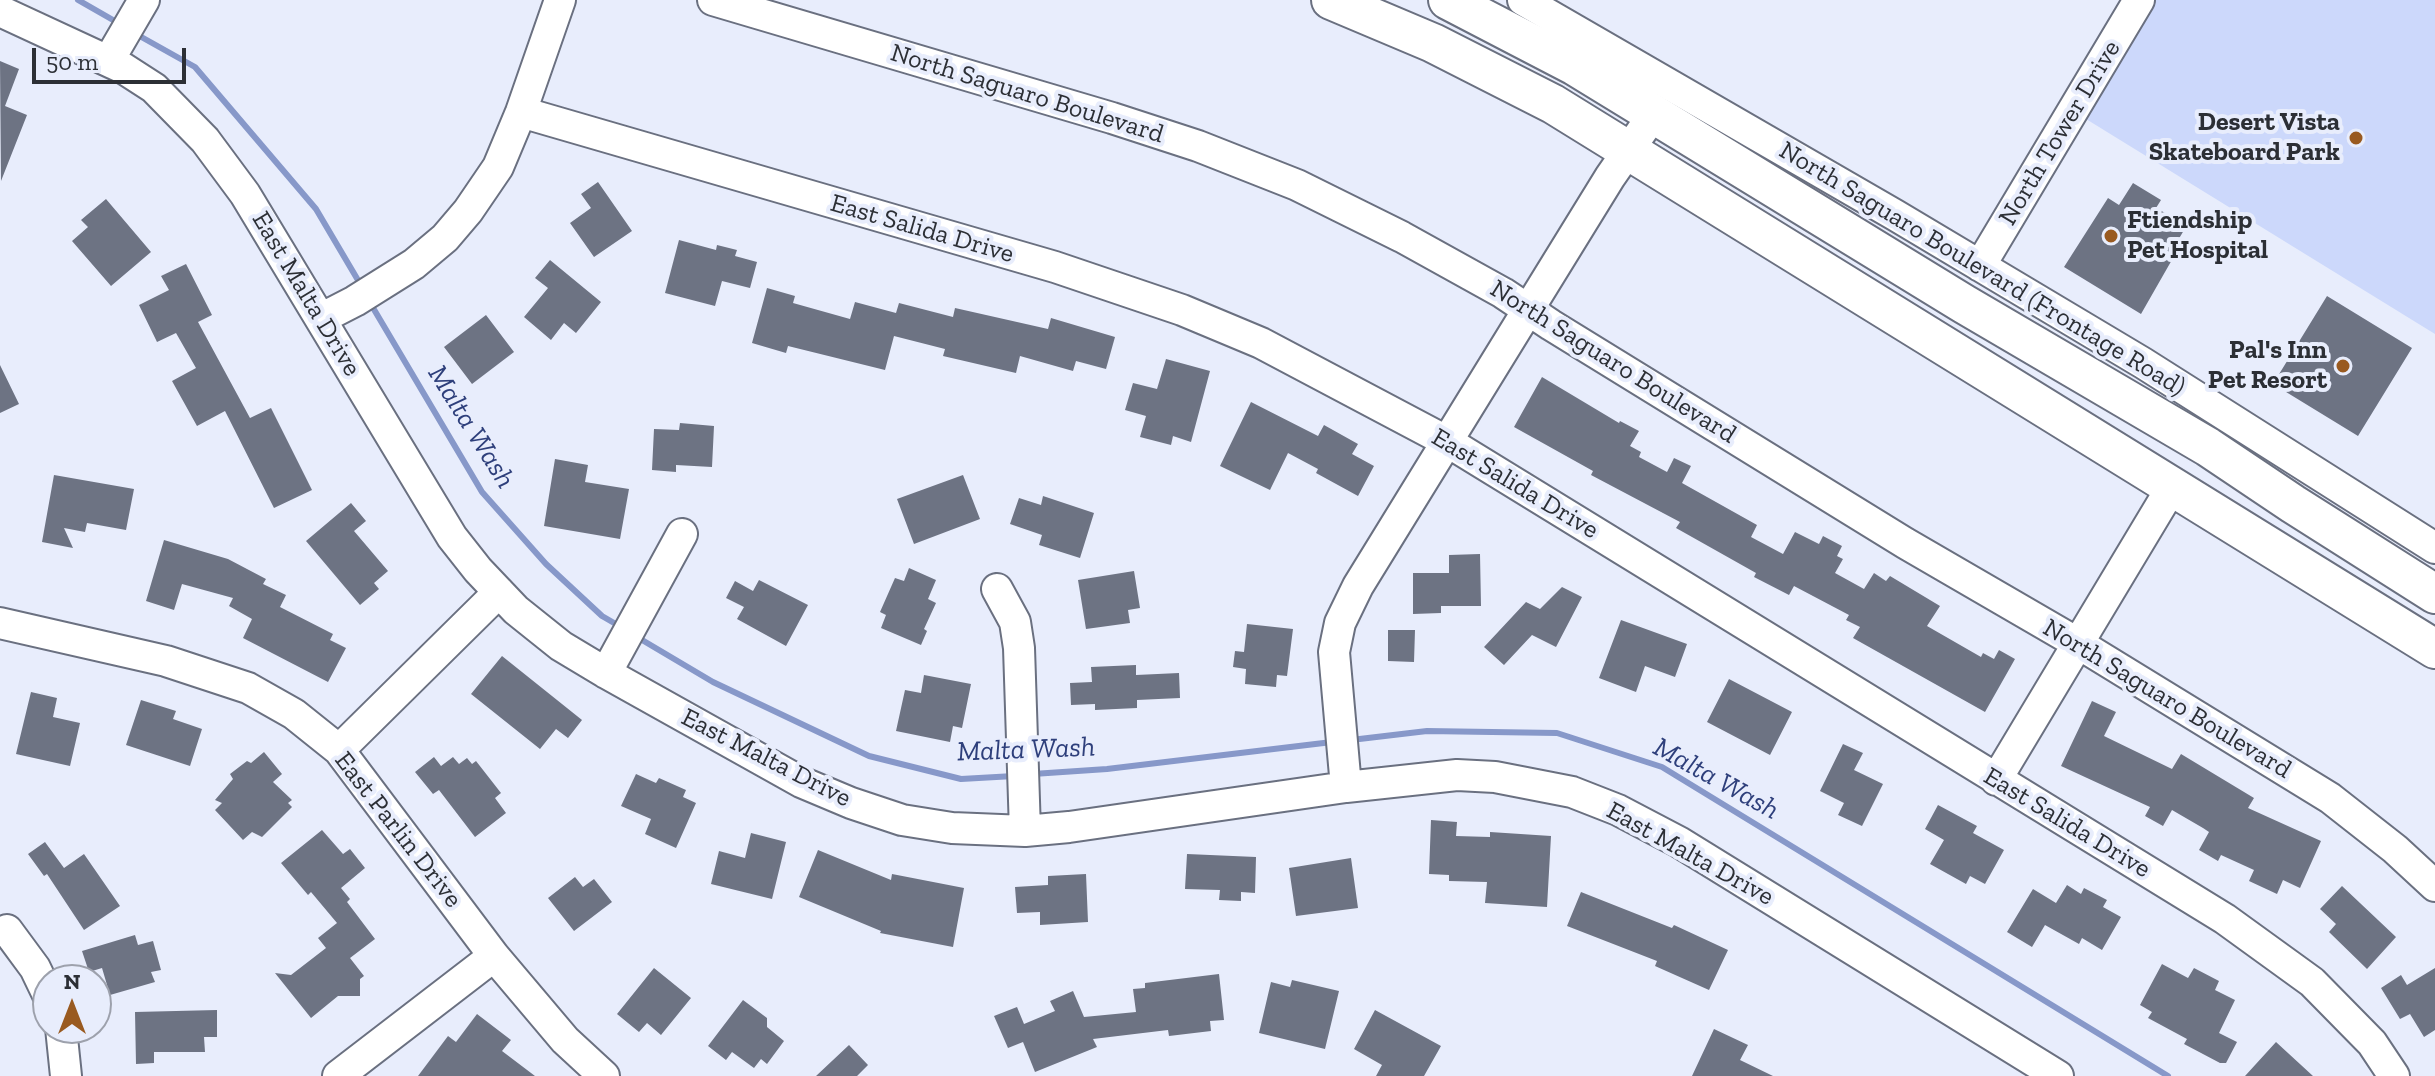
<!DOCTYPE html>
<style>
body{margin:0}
#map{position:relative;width:2435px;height:1076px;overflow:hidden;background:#e8edfc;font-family:"Zilla Slab",serif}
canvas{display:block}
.north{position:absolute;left:32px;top:964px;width:80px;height:80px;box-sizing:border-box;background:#e8edfc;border:2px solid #9da1ac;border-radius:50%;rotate:0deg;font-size:22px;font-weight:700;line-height:32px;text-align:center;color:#2c2f35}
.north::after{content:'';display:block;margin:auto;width:28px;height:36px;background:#995a20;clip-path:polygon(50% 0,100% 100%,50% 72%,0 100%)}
.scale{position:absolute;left:32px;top:48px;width:154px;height:36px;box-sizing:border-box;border:4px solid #2c2f35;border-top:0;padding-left:10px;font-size:24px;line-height:28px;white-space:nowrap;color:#2c2f35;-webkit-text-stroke:6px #e8edfc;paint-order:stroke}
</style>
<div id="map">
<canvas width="2435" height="1076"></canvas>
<div class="north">N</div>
<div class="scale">50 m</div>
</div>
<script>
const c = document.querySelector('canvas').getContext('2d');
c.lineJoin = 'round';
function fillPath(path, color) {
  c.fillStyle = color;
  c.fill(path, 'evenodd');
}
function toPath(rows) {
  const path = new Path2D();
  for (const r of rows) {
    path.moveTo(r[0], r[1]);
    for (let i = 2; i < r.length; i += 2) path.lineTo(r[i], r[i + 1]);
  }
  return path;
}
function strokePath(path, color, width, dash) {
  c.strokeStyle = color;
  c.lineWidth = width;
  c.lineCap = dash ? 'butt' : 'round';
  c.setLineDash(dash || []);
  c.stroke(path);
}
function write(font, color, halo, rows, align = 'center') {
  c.font = font + ' "Zilla Slab",serif';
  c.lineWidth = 8;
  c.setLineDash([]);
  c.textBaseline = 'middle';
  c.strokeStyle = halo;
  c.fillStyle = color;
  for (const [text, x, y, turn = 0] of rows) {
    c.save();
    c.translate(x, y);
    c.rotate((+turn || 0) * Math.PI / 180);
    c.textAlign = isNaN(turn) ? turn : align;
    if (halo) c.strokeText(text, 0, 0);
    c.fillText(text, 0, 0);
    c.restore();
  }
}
fillPath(toPath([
 [2139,0,2435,0,2435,334,2073,111]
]), '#ccd8fb');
strokePath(toPath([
 [78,0,120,24],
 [136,34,195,67,316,209,362,287],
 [369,301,482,492,546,564,602,616,621,627],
 [637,637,713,682,869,756,961,779,1014,776],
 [1351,740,1427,731,1557,733,1662,767,2168,1076],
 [1033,774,1107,769,1332,742]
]), '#8798c9', 6);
fillPath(toPath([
 [0,61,19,69,5,106,27,115,1,181],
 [598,182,632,231,594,257,570,223,591,208,581,194],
 [2133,183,2161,200,2156,208,2187,225,2177,242,2181,244,2141,314,2064,267,2108,198,2119,205],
 [106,199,151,252,111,286,72,241,88,227,81,220],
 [679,240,716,250,717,245,737,250,735,256,757,262,750,288,722,281,715,306,665,293],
 [550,260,601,302,576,333,564,323,551,340,524,317,548,288,535,278],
 [186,264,212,315,198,322,250,418,271,408,312,490,274,508,225,411,197,426,172,381,196,368,176,333,157,342,139,305,169,290,161,276],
 [767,288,795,296,793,303,850,319,855,302,896,313,899,303,953,317,955,308,1048,329,1051,318,1115,337,1106,369,1076,361,1073,371,1020,356,1016,373,943,356,945,349,894,336,885,370,788,346,786,353,752,343],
 [2327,296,2412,348,2358,436,2273,384],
 [486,315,514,352,472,384,444,347],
 [1166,359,1210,371,1191,442,1173,436,1171,445,1140,437,1146,416,1125,410,1133,383,1157,389],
 [0,365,19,404,0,413],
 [1542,377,1619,423,1620,421,1639,431,1630,446,1641,452,1639,457,1667,472,1674,458,1691,466,1682,483,1757,525,1751,537,1783,554,1795,532,1819,544,1823,536,1842,546,1837,556,1843,559,1835,573,1864,589,1874,573,1886,581,1890,576,1940,606,1927,626,1981,657,1983,653,1994,659,1999,650,2015,659,1985,712,1853,638,1860,627,1846,620,1849,615,1794,586,1789,595,1754,577,1756,573,1676,528,1680,522,1591,475,1593,471,1514,427],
 [1251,402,1318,436,1324,425,1358,444,1352,454,1374,466,1358,496,1316,473,1318,469,1288,453,1270,490,1220,466],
 [680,423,714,426,712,467,676,465,676,472,652,470,654,429,679,430],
 [555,459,588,465,585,482,629,489,620,539,544,526],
 [54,475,134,489,126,530,87,523,85,532,64,528,73,548,42,542],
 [963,475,980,519,914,544,897,499],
 [1043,496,1094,513,1080,558,1039,545,1042,535,1010,524,1019,498,1041,505],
 [351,503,366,521,354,531,388,571,374,583,379,589,360,605,306,541],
 [164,540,228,559,266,579,263,584,286,595,280,607,333,634,330,640,346,648,328,682,243,638,252,619,229,606,233,598,182,584,174,610,146,601],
 [1480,554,1481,606,1441,606,1441,613,1413,614,1413,573,1449,573,1449,555],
 [909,568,936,580,928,599,936,603,924,629,927,631,921,645,881,628,886,615,880,612,895,578,904,581],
 [1134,571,1140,608,1128,610,1130,623,1086,629,1078,580],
 [759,580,808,605,786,646,737,619,744,607,726,598,735,581,753,591],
 [1562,587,1582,597,1556,647,1532,635,1504,665,1484,647,1526,602,1540,609],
 [1621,620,1687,644,1675,677,1645,666,1636,692,1599,678],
 [1247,624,1293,629,1287,676,1277,675,1276,687,1245,684,1246,669,1233,667,1235,651,1244,652],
 [1388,630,1415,630,1414,662,1388,661],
 [502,656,582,720,568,738,556,729,540,749,471,694],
 [1136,665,1136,675,1179,673,1180,698,1137,700,1137,708,1095,710,1095,704,1071,705,1070,683,1092,682,1091,667],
 [924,675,971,684,962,728,953,726,950,742,896,731,905,690,921,693],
 [1729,679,1792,712,1770,755,1707,722],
 [31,692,57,698,53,717,80,723,70,766,16,754],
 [141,700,176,711,173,719,202,729,190,766,126,745],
 [2092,701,2116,712,2104,736,2172,769,2181,754,2254,798,2248,808,2321,841,2300,888,2283,880,2277,894,2249,881,2254,870,2221,855,2218,861,2199,850,2209,832,2203,828,2172,810,2163,826,2145,816,2150,807,2061,766],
 [1843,744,1863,753,1854,770,1883,784,1862,826,1838,815,1844,803,1820,791],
 [264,752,282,774,273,782,292,800,288,803,292,807,262,837,252,832,243,840,215,810,222,803,215,800,233,779,230,774,247,761,251,763],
 [434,757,441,766,453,757,459,764,467,758,472,764,476,761,501,793,495,798,506,813,475,837,439,790,433,794,415,772],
 [636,774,656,783,659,778,686,790,683,797,696,803,676,848,645,834,651,819,621,806],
 [1938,805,1977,826,1973,833,2004,850,1985,884,1970,876,1966,884,1930,864,1944,840,1925,829],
 [1431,820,1457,822,1456,836,1490,837,1490,832,1551,836,1547,907,1485,903,1487,882,1449,881,1449,875,1429,874],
 [322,830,343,854,350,849,365,868,341,888,350,899,347,902,375,939,350,958,364,976,360,979,360,996,338,996,311,1018,275,973,291,975,326,948,318,938,337,923,311,892,308,895,281,863],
 [751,833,786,842,772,899,711,884,719,851,745,858],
 [45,842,64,868,84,854,120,906,84,930,47,874,44,876,28,854],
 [818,850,891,880,892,874,964,888,953,947,880,933,881,931,799,897],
 [1187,854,1256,857,1255,893,1241,892,1241,901,1219,900,1220,890,1185,889],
 [1351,858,1358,908,1296,916,1289,868],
 [1086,874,1088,922,1040,925,1040,912,1017,913,1015,887,1048,885,1048,876],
 [575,877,583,887,594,879,612,902,574,931,548,898],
 [2067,885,2081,894,2084,888,2107,900,2103,907,2121,917,2102,950,2082,938,2079,944,2045,925,2032,947,2007,932,2033,889,2056,903],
 [2342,886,2396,937,2367,969,2329,932,2336,924,2320,909],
 [1581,892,1672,928,1674,925,1728,950,1709,990,1655,966,1657,961,1567,926],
 [135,935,138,945,153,941,161,970,151,972,155,982,110,995,102,968,89,972,82,951],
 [2162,964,2188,978,2194,968,2219,981,2215,990,2235,1000,2219,1033,2237,1042,2226,1063,2220,1063,2184,1044,2187,1039,2148,1018,2152,1012,2140,1005],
 [654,968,691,998,661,1035,647,1023,639,1032,617,1014],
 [2435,968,2435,1030,2424,1037,2410,1014,2400,1019,2381,988,2401,975,2407,985],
 [1219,974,1224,1020,1210,1021,1211,1031,1169,1036,1168,1030,1093,1039,1097,1047,1035,1072,1023,1042,1008,1048,994,1016,1017,1007,1024,1024,1055,1011,1050,1001,1073,991,1084,1017,1136,1012,1133,989,1145,988,1145,983],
 [1292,980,1339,991,1325,1049,1259,1033,1271,982,1290,987],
 [743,1000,767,1018,767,1027,784,1041,767,1064,761,1059,754,1068,732,1052,726,1060,708,1046],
 [217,1010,217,1037,204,1037,205,1052,154,1052,154,1063,136,1064,135,1012],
 [1375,1010,1441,1046,1424,1076,1376,1076,1382,1065,1354,1049],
 [477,1014,511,1040,502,1051,535,1076,418,1076,448,1036,456,1042],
 [1714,1029,1748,1045,1740,1060,1773,1076,1692,1076],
 [2276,1042,2313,1076,2245,1076],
 [849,1045,868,1065,857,1076,816,1076]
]), '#6d7383');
const minor = toPath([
 [713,0,1112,118,1198,146,1297,185,1402,237,1503,293,1551,325,1905,543,2079,644,2330,798,2395,849,2435,886],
 [1523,0,1895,215,2143,363,2435,548],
 [0,11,123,68,154,88,205,140,245,194,452,537,478,570,516,610,561,646,606,673,801,782,851,803,902,820,952,828,1025,831,1069,827,1346,787,1457,775,1495,777,1572,792,1618,810,1679,842,2058,1076],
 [109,60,144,0],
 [521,112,1055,267,1182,310,1261,343,1448,442,2225,919,2312,982,2372,1043,2394,1076],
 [1980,266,2139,0],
 [322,318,355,301,414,264,445,238,468,211,498,167,521,112,560,0],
 [997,589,1015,622,1019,648,1025,831],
 [0,623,166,661,248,688,294,714,339,750,494,956,565,1040,604,1076],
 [606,673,682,534],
 [339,750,499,592],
 [1996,780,2172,487],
 [1346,787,1334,652,1340,623,1358,586,1528,310,1610,177,1653,115],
 [7,930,35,968,48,995],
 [61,1028,66,1076],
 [338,1076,494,956]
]);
const major = toPath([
 [1331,0,1433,43,1553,104,2435,649],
 [1448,0,1575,66,1964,304,2208,447,2293,504,2435,594]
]);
strokePath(minor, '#6a7080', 34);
strokePath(major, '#6a7080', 42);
strokePath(minor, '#fff', 30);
strokePath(major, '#fff', 38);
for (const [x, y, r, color] of [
 [2356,138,8,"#995a20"],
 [2111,236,8,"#995a20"],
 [2343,366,8,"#995a20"]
]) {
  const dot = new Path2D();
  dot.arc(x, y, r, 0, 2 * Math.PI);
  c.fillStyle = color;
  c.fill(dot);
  strokePath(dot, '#e8edfc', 3);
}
write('26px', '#2c2f35', '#e8edfc', [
 ["North Saguaro Boulevard",1027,94,17],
 ["North Tower Drive",2060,133,-59],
 ["East Salida Drive",922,229,16],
 ["North Saguaro Boulevard (Frontage Road)",1982,269,31],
 ["East Malta Drive",306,294,59],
 ["North Saguaro Boulevard",1613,362,32],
 ["East Salida Drive",1515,484,31],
 ["North Saguaro Boulevard",2167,699,31],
 ["East Malta Drive",766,758,27],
 ["East Salida Drive",2067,823,31],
 ["East Parlin Drive",398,830,52],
 ["East Malta Drive",1690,854,29]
]);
write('bold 26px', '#2c2f35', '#e8edfc', [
 ["Desert Vista",2340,123],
 ["Skateboard Park",2340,153],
 ["Ftiendship",2127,221,"left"],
 ["Pet Hospital",2127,251,"left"],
 ["Pal's Inn",2327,351],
 ["Pet Resort",2327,381]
], 'right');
write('italic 28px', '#2e3f7b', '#e8edfc', [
 ["Malta Wash",471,427,58],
 ["Malta Wash",1026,750,-2],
 ["Malta Wash",1716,779,29]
]);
</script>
